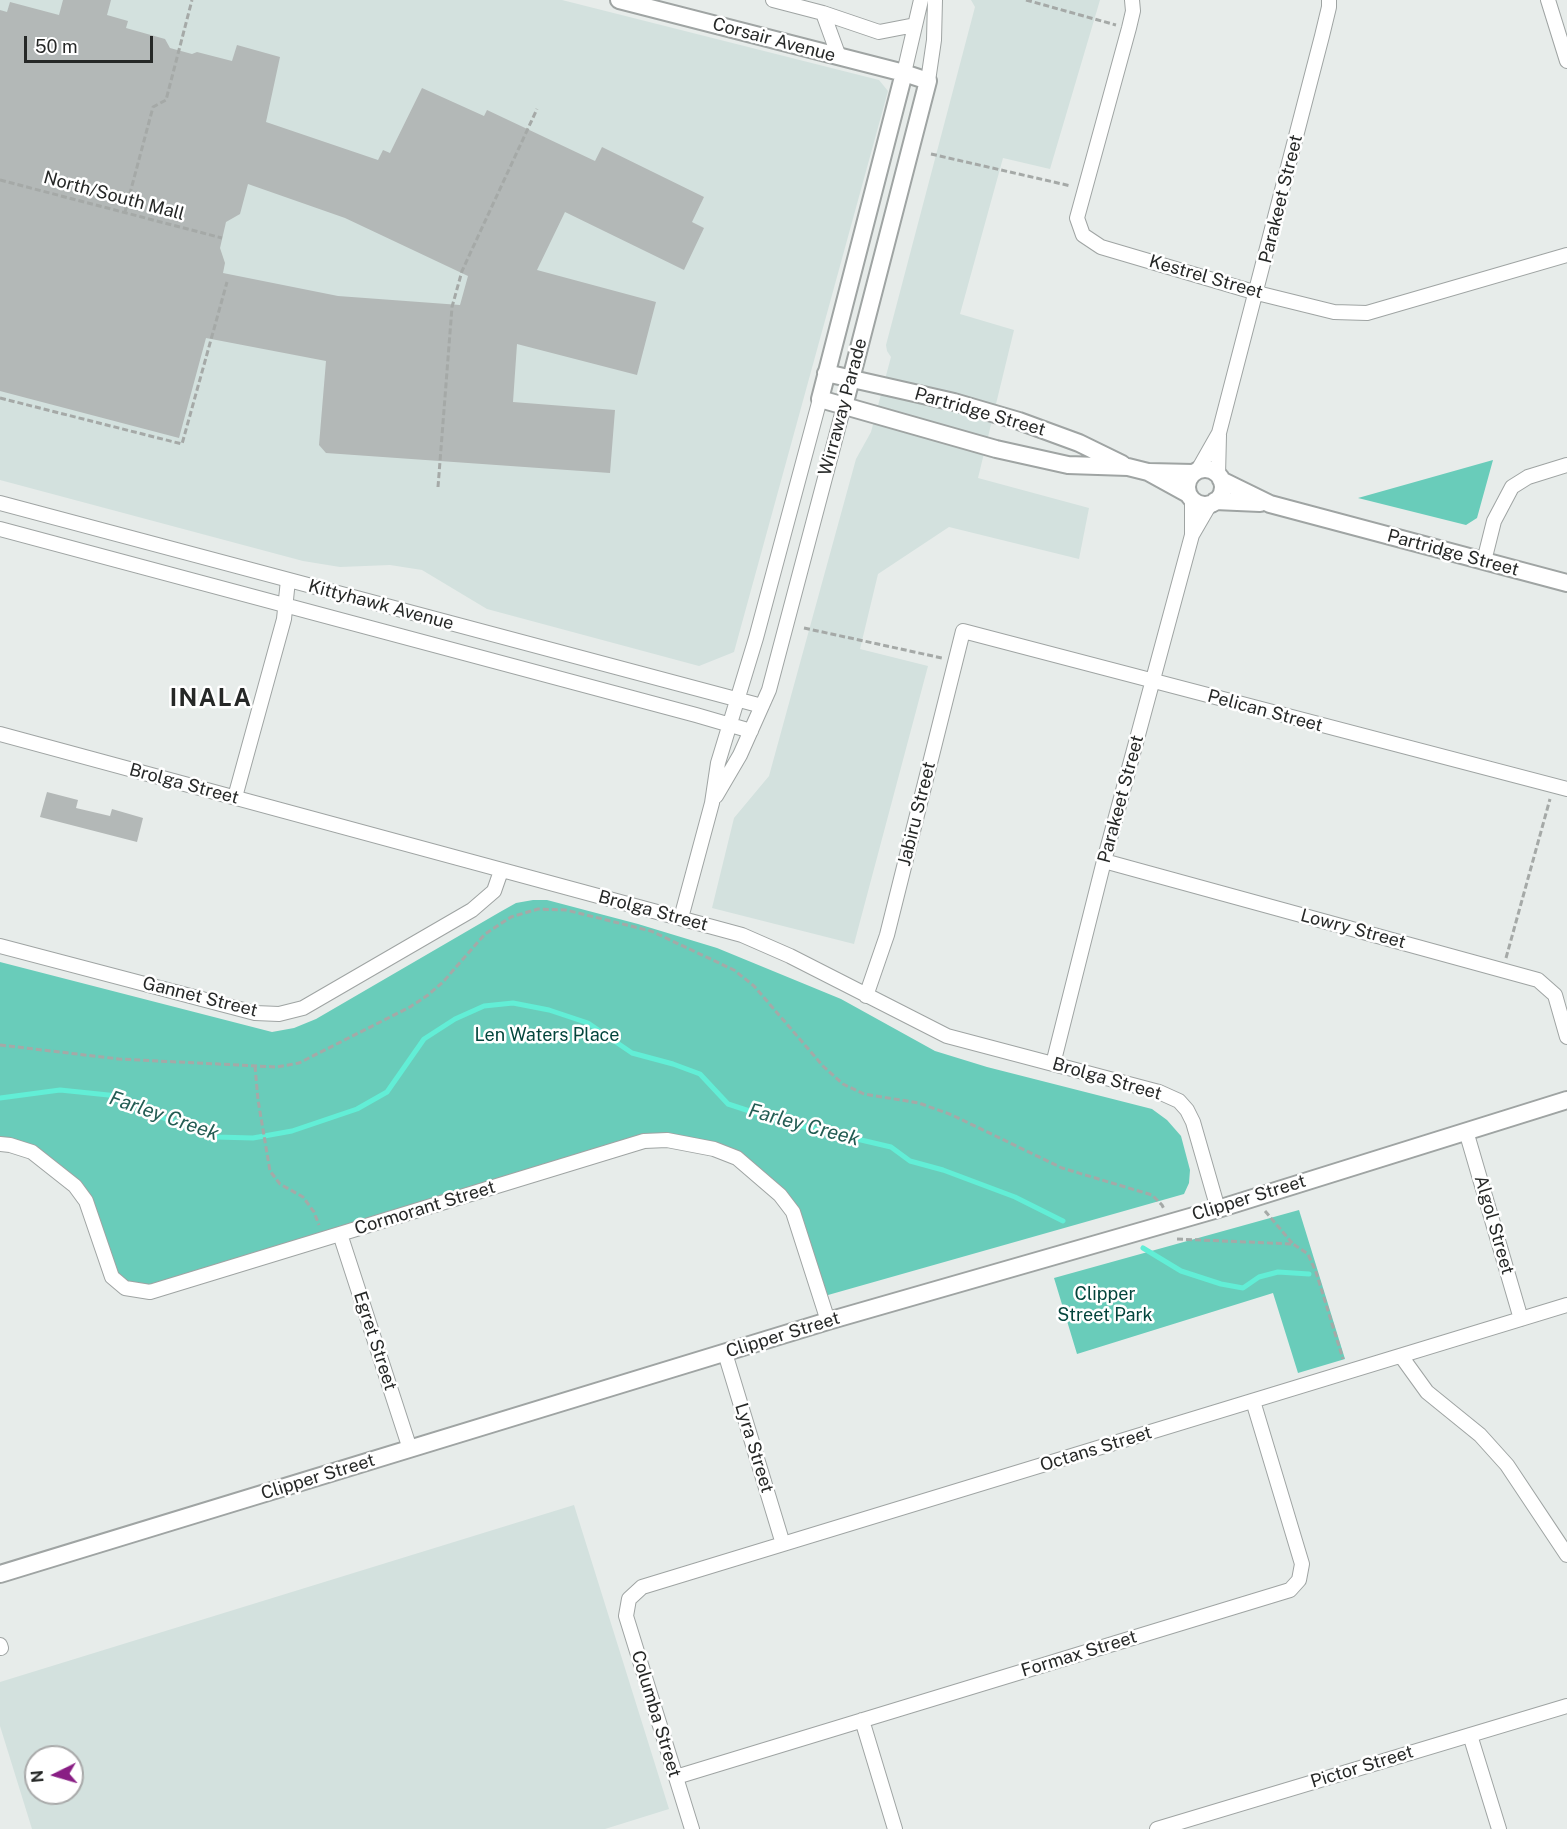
<!DOCTYPE html>
<style>
body{margin:0}
#map{position:relative;width:1567px;height:1829px;overflow:hidden;background:#e7ecea;font-family:"Public Sans",sans-serif}
canvas{display:block}
.north{position:absolute;left:24px;top:1745px;width:60px;height:60px;box-sizing:border-box;background:#fff;border:2px solid #a8a9a9;border-radius:50%;rotate:265deg;font-size:16px;font-weight:700;line-height:24px;text-align:center;color:#262827}
.north::after{content:'';display:block;margin:auto;width:21px;height:27px;background:#891e84;clip-path:polygon(50% 0,100% 100%,50% 72%,0 100%)}
.scale{position:absolute;left:24px;top:36px;width:129px;height:27px;box-sizing:border-box;border:3px solid #262827;border-top:0;padding-left:8px;font-size:18px;line-height:21px;white-space:nowrap;color:#262827;-webkit-text-stroke:4px #fff;paint-order:stroke}
</style>
<div id="map">
<canvas width="1567" height="1829"></canvas>
<div class="north">N</div>
<div class="scale">50 m</div>
</div>
<script>
const c = document.querySelector('canvas').getContext('2d');
c.lineJoin = 'round';
function fillPath(path, color) {
  c.fillStyle = color;
  c.fill(path, 'evenodd');
}
function toPath(rows) {
  const path = new Path2D();
  for (const r of rows) {
    if (r.length === 3) {
      path.moveTo(r[0] + r[2], r[1]);
      path.arc(r[0], r[1], r[2], 0, 2 * Math.PI);
      continue;
    }
    path.moveTo(r[0], r[1]);
    for (let i = 2; i < r.length; i += 2) path.lineTo(r[i], r[i + 1]);
  }
  return path;
}
function strokePath(path, color, width, dash) {
  c.strokeStyle = color;
  c.lineWidth = width;
  c.lineCap = dash ? 'butt' : 'round';
  c.setLineDash(dash || []);
  c.stroke(path);
}
function write(font, color, halo, rows, align = 'center') {
  c.font = font + ' "Public Sans",sans-serif';
  c.lineWidth = 5;
  c.setLineDash([]);
  c.textBaseline = 'middle';
  c.strokeStyle = halo;
  c.fillStyle = color;
  for (const [text, x, y, turn = 0] of rows) {
    c.save();
    c.translate(x, y);
    c.rotate((+turn || 0) * Math.PI / 180);
    c.textAlign = isNaN(turn) ? turn : align;
    if (halo) c.strokeText(text, 0, 0);
    c.fillText(text, 0, 0);
    c.restore();
  }
}
fillPath(toPath([
 [0,0,562,0,879,80,888,91,734,652,699,666,487,609,422,570,390,565,340,567,303,561,0,480],
 [971,0,1100,0,1050,169,1003,158,960,314,1014,330,978,478,1089,508,1079,559,949,527,878,574,860,649,928,666,854,944,712,908,734,818,769,776,856,459,871,432,891,357,887,351,886,345,975,7],
 [574,1505,669,1809,605,1829,32,1829,0,1726,0,1682],
 [36,1757,72,1757,72,1793,36,1793]
]), '#d3e1de');
fillPath(toPath([
 [1493,460,1477,518,1466,525,1358,498],
 [533,900,547,900,638,924,717,948,841,999,935,1051,987,1067,1152,1109,1167,1120,1181,1136,1190,1170,1189,1183,1184,1194,821,1297,793,1212,737,1158,667,1140,150,1292,112,1277,86,1201,32,1152,0,1144,0,962,272,1032,294,1028,316,1019,500,912,516,903],
 [1299,1210,1345,1359,1298,1373,1273,1293,1077,1354,1054,1278]
]), '#69ccba');
strokePath(toPath([
 [0,1098,60,1090,118,1096,158,1116,216,1137,253,1138,292,1131,357,1109,387,1092,424,1039,455,1019,484,1006,513,1003,549,1010,588,1023,632,1053,673,1064,700,1074,728,1104,780,1121,891,1147,910,1161,943,1170,1015,1197,1063,1221],
 [1143,1248,1181,1271,1221,1284,1243,1288,1259,1277,1278,1272,1309,1274]
]), '#62eed6', 5);
fillPath(toPath([
 [63,0,111,0,107,15,128,21,126,28,165,39,170,48,192,54,197,52,232,61,237,45,280,57,266,122,378,160,383,150,390,153,422,88,484,116,487,110,595,161,602,147,704,197,692,222,704,228,684,270,565,212,537,270,656,302,637,375,517,344,513,402,615,410,610,473,326,453,319,445,326,361,206,338,179,438,0,391,0,10,7,12,10,2,59,15],
 [248,184,345,218,468,276,460,305,338,296,223,273,225,263,220,248,226,222,240,214],
 [47,792,78,800,76,808,110,816,112,809,143,818,137,842,40,817]
]), '#b3b8b7');
const minor = toPath([
 [773,0,823,13,879,32,915,25],
 [1132,0,1133,11,1129,28,1077,218,1083,235,1101,247,1257,293,1334,312,1367,313,1567,255],
 [1548,0,1567,61],
 [823,13,839,57],
 [904,73,921,0],
 [928,81,934,40,935,0],
 [1198,470,1219,433,1322,36,1329,7,1329,0],
 [1218,475,1219,435],
 [1192,500,1192,535],
 [0,503,762,706],
 [0,529,696,715,751,731],
 [1484,561,1494,521,1512,487,1528,477,1567,465],
 [0,734,742,935,790,956,947,1036,1159,1092,1179,1101,1187,1110,1193,1122,1218,1209],
 [716,796,740,755,769,690,844,406],
 [235,797,284,619,288,580],
 [1104,861,1538,980,1555,995,1567,1037],
 [681,918,712,803,718,763,756,638,820,399],
 [0,946,255,1013,279,1014,303,1008,472,910,494,891,501,871],
 [866,996,887,935,963,631,1567,789],
 [1053,1064,1104,861,1192,535,1210,504],
 [1466,1131,1521,1319],
 [0,1144,10,1145,32,1152,75,1186,86,1201,112,1277,125,1288,150,1292,644,1141,667,1140,714,1149,737,1158,780,1195,793,1212,828,1321],
 [340,1234,410,1449],
 [725,1353,783,1544],
 [1401,1356,1427,1392,1480,1435,1507,1465,1567,1555],
 [0,1645,1,1648],
 [862,1720,895,1829],
 [1470,1735,1499,1829],
 [676,1777,1290,1590,1299,1580,1302,1564,1253,1401],
 [692,1829,626,1616,629,1599,642,1587,1567,1305],
 [1157,1829,1567,1706]
]);
const tertiary = toPath([
 [619,0,904,73,928,81,844,406],
 [904,73,820,399,996,449,1068,465,1128,467,1148,472,1188,494],
 [826,373,954,402,1019,421,1079,443,1122,464],
 [1205,487,18],
 [1149,472,1193,473],
 [1221,480,1270,504,1567,583],
 [1215,501,1260,503],
 [0,1574,828,1321,1218,1209,1567,1100]
]);
strokePath(minor, '#9fa4a3', 16);
strokePath(tertiary, '#9fa4a3', 20);
strokePath(toPath([
 [1026,0,1116,25],
 [931,154,1071,186],
 [0,180,222,238],
 [125,212,153,107,166,100,192,0],
 [0,398,182,444,227,282],
 [438,487,452,307,462,271,537,109],
 [804,628,942,658],
 [1506,958,1550,799],
 [0,1045,119,1059,277,1067,299,1063,410,1007,428,995,443,982,485,934,511,917,538,909,566,910,651,931,734,970,754,986,823,1066,843,1084,864,1094,919,1103,952,1115,1062,1168,1152,1195,1162,1205,1164,1209],
 [255,1066,258,1100,270,1171,280,1184,303,1197,314,1212,319,1225],
 [1265,1211,1293,1244],
 [1177,1239,1293,1244,1308,1254,1316,1272,1343,1359]
]), '#a5a9a7', 3, [6, 3]);
strokePath(minor, '#fff', 14);
strokePath(tertiary, '#fff', 16);
write('18px', '#262827', '#fff', [
 ["Corsair Avenue",774,40,15],
 ["North/South Mall",114,196,15],
 ["Parakeet Street",1281,199,-76],
 ["Kestrel Street",1206,277,16],
 ["Wirraway Parade",843,407,-75],
 ["Partridge Street",980,412,16],
 ["Partridge Street",1453,553,15],
 ["Kittyhawk Avenue",381,605,15],
 ["Pelican Street",1265,711,15],
 ["Brolga Street",184,784,15],
 ["Parakeet Street",1121,799,-75],
 ["Jabiru Street",917,814,-76],
 ["Brolga Street",653,911,15],
 ["Lowry Street",1353,929,15],
 ["Gannet Street",200,997,14],
 ["Brolga Street",1107,1079,16],
 ["Clipper Street",1249,1198,-17],
 ["Cormorant Street",425,1208,-17],
 ["Algol Street",1494,1225,74],
 ["Clipper Street",783,1335,-17],
 ["Egret Street",375,1341,72],
 ["Lyra Street",754,1448,73],
 ["Octans Street",1096,1449,-17],
 ["Clipper Street",318,1477,-17],
 ["Formax Street",1079,1654,-17],
 ["Columba Street",656,1714,73],
 ["Pictor Street",1362,1767,-17]
]);
write('18px', '#03453c', '#fff', [
 ["Len Waters Place",547,1035],
 ["Clipper",1105,1294],
 ["Street Park",1105,1315]
]);
write('italic 20px', '#235c53', '#fff', [
 ["Farley Creek",164,1116,19],
 ["Farley Creek",804,1125,15]
]);
c.letterSpacing = '1.5px';
write('bold 24px', '#262827', '#fff', [
 ["INALA",211,699]
]);
c.letterSpacing = '0px';
</script>
